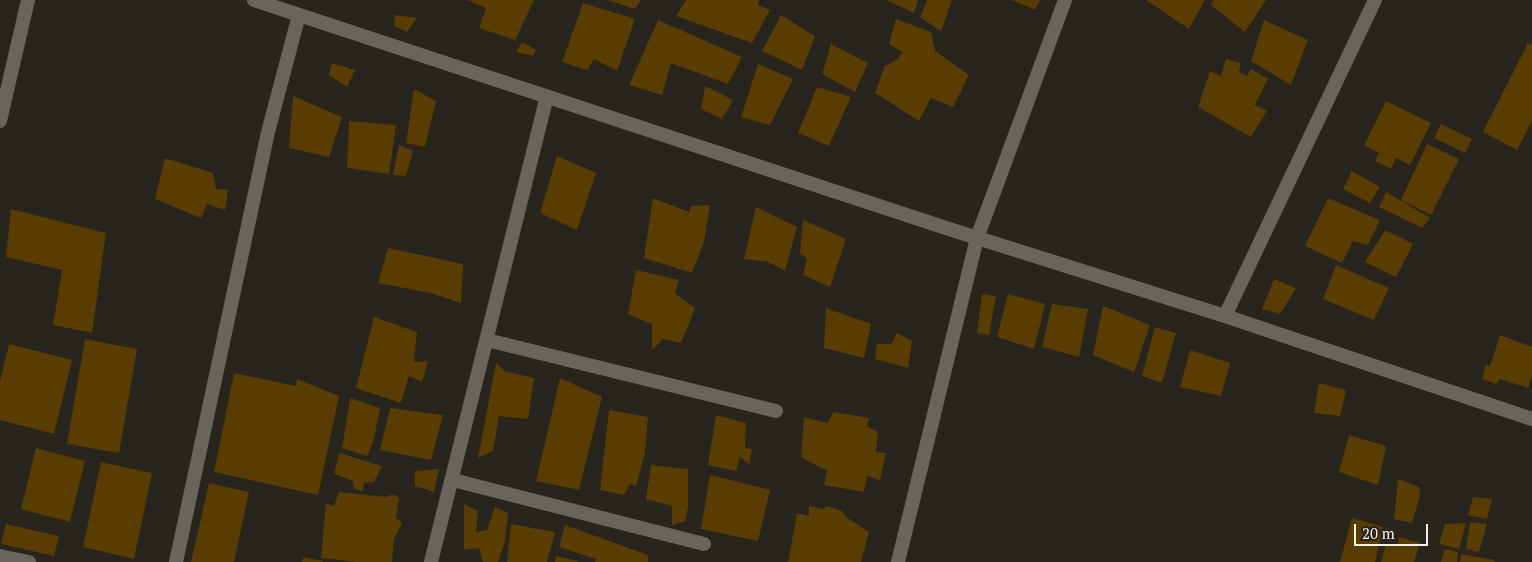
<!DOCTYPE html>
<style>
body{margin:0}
#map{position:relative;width:1532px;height:562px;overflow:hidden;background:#28241e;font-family:"PT Serif",serif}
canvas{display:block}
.scale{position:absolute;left:1354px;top:524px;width:74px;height:22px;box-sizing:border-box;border:2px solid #f3f1ec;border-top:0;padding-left:6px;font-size:15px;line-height:18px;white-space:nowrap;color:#f3f1ec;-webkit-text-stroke:4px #28241e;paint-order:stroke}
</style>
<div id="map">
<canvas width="1532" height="562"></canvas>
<div class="scale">20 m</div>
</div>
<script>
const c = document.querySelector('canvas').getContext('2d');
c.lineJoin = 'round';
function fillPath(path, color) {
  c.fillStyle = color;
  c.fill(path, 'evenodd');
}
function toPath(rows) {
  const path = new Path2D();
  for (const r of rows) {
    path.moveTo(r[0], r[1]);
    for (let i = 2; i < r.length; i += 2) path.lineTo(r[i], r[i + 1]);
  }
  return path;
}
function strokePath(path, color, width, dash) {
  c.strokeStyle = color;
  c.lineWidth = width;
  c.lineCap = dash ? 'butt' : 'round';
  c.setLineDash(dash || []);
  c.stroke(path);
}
fillPath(toPath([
 [467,0,534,0,515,40,479,28,486,8],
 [607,0,641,0,635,9],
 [686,0,759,0,758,5,770,10,752,43,676,16],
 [886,0,918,0,914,13],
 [927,0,952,0,941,31,920,17],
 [1012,0,1040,0,1035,10],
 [1146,0,1205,0,1189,29],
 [1214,0,1266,0,1245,32,1211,5],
 [583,3,635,19,617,71,594,59,587,70,562,62],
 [395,15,417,18,407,32,394,26],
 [781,15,815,36,802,70,762,51],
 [896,19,931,32,935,51,969,75,953,107,931,98,919,121,875,93,885,66,898,59,902,52,889,44],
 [658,20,742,57,728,84,671,63,662,95,629,85],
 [1264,20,1308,40,1291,85,1251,61],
 [522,42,536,50,533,56,516,52],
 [1528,43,1532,45,1532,121,1517,150,1483,132],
 [831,44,868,63,855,92,822,74],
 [1226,59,1241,63,1239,72,1247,76,1251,69,1268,79,1255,105,1267,111,1251,137,1198,107,1210,71,1221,76],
 [332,63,355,70,347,87,329,75],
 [758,64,793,79,770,125,741,117],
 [705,86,733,100,722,119,701,109],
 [817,87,851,97,829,146,798,133],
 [414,89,436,101,425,147,406,143],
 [293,96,342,117,329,157,289,148],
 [1386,101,1431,123,1410,165,1396,158,1391,169,1375,161,1379,153,1364,145],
 [349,121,396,125,389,174,347,168],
 [1441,124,1472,139,1465,153,1434,138],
 [1427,144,1459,159,1431,215,1401,200],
 [399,145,413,151,406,176,393,175],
 [557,156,596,173,577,230,540,213],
 [165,158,213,173,216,189,228,190,225,210,207,204,201,218,155,199],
 [1352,171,1380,187,1370,203,1343,189],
 [1386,192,1400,200,1430,218,1422,228,1379,207],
 [653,198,689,212,691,206,710,205,704,242,692,273,644,258],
 [1328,198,1380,220,1368,245,1353,241,1342,263,1305,246],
 [756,207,797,227,785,271,768,262,744,259],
 [11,209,106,233,92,333,53,325,62,270,6,257],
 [803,220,846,239,830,287,803,275,807,259,800,253],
 [1385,230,1413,244,1396,277,1365,262],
 [388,248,463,264,461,303,430,293,378,283],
 [1336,265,1389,288,1374,320,1323,299],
 [636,270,679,280,675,293,695,308,681,343,663,339,652,350,652,324,628,314],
 [1274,279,1296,288,1280,314,1262,309],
 [982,294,996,296,989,335,977,333],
 [1008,294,1045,304,1034,349,997,337],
 [1052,304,1088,309,1079,357,1042,347],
 [1103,306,1150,325,1134,372,1093,355],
 [826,308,871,324,864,358,824,348],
 [374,317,417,332,414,362,428,361,422,382,409,376,401,403,356,388],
 [1155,327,1176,333,1162,383,1142,376],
 [897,333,912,341,908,368,875,359,877,344,891,344],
 [1500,335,1532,347,1532,375,1528,388,1500,379,1496,384,1482,379,1486,365,1490,366],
 [85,339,137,349,119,453,67,444],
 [9,344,72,360,54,434,0,420,0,381],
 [1190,350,1230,363,1221,396,1180,387],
 [496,363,505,371,534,378,528,419,499,416,493,451,478,458],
 [234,373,296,386,297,379,339,396,318,495,214,472],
 [560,378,602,397,579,490,536,481],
 [1319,383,1346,390,1340,416,1314,413],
 [350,398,380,408,374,439,367,456,342,448],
 [390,408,443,415,431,460,380,450],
 [609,410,648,417,645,453,636,486,630,484,624,495,600,490],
 [834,412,869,418,867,426,878,432,876,452,886,453,880,480,867,476,864,492,824,485,827,471,801,457,804,417,827,423],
 [716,415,746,423,745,448,752,449,749,464,740,457,736,471,708,465],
 [1349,435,1386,446,1378,485,1339,472],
 [36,448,85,461,70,522,21,509],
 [339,453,382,466,374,482,364,483,363,491,354,489,353,481,334,474],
 [101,462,152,473,134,559,83,547],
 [651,465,688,469,688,508,685,521,672,525,672,506,646,499],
 [439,469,434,492,415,486,415,471],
 [710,475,770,490,758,541,701,529],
 [1398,479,1419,487,1420,496,1412,523,1394,519],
 [209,483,249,492,234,562,191,562],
 [339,492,387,497,393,494,399,498,396,518,402,523,394,539,392,562,356,562,321,558,326,503,334,506],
 [1473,497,1492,499,1487,519,1468,515],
 [464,504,478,511,476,532,487,530,495,507,508,513,505,541,498,562,483,562,479,548,464,550],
 [809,506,823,509,828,506,842,511,846,517,869,532,861,562,788,562,797,513,809,516],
 [1352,518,1383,527,1375,562,1340,562],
 [1470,522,1487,524,1479,552,1466,549],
 [1466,523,1459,549,1439,544,1445,524],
 [6,524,59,536,54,556,1,544],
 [511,524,555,532,547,562,507,562],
 [565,525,648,555,648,562,595,562,596,559,559,547],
 [1399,537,1420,543,1414,562,1381,562,1386,544,1398,546],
 [1445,549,1458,552,1457,562,1441,562],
 [1461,554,1495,560,1494,562,1460,562],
 [556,556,578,561,577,562,555,562],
 [303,557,323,561,323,562,302,562]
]), '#583c00');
strokePath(toPath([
 [254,0,949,229,1225,316,1532,419],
 [0,121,28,0],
 [1225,316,1375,0],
 [487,340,776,411],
 [453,480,704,544],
 [0,556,29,562],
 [176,562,268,132,299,15],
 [431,562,547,96],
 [898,562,977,238,1065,0]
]), '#69645d', 14);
</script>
